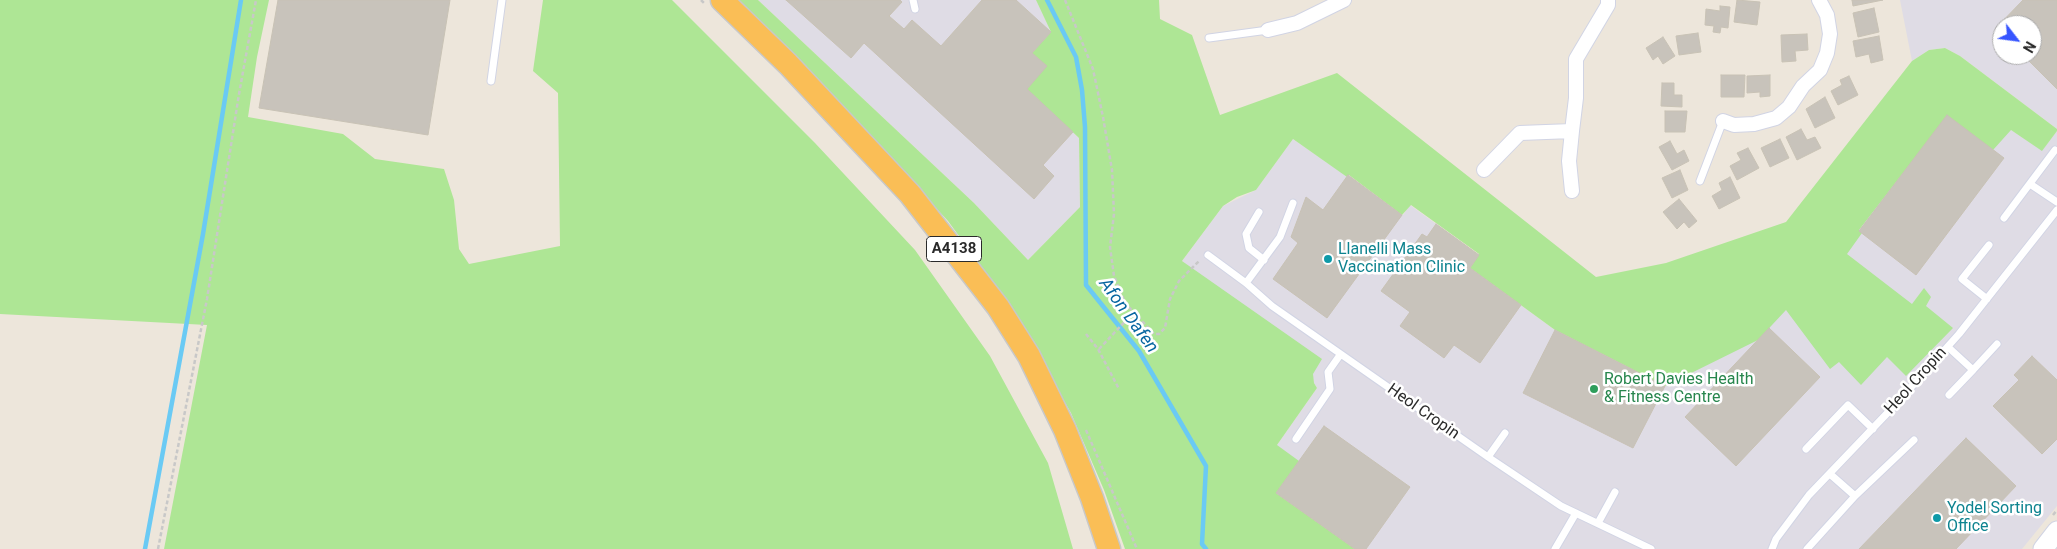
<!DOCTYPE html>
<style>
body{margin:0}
#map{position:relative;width:2057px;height:549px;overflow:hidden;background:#ede6db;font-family:Roboto,sans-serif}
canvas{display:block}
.north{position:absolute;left:1992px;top:15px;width:50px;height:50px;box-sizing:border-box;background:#fff;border:1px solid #aaa;border-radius:50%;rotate:120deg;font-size:14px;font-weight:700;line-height:20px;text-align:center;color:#2a2a2a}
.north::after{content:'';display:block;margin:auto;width:18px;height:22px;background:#3655ff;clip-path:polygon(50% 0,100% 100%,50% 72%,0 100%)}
</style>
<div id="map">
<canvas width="2057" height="549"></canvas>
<div class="north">N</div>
</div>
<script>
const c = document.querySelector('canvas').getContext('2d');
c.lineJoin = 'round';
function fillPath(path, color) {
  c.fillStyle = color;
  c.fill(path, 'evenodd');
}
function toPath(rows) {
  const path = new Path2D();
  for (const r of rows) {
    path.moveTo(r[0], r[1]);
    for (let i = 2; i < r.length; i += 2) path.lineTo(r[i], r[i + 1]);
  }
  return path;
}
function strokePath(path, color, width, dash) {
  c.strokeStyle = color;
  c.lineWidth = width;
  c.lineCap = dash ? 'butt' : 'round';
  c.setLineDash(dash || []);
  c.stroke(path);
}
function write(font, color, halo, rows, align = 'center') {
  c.font = font + ' Roboto,sans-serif';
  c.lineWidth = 5;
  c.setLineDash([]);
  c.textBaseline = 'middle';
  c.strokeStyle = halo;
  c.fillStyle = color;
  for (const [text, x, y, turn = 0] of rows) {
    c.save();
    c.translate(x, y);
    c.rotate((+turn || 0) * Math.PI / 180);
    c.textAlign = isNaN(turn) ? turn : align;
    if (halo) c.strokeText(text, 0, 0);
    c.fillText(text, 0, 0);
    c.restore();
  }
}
fillPath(toPath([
 [758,0,1036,0,1051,32,1047,66,1073,132,1079,138,1080,207,1028,260,974,203],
 [1900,0,2057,0,2057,129,1960,56,1945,48,1929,50,1912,61],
 [2002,25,2032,25,2032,55,2002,55],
 [1947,115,2011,130,2042,150,2057,131,2057,506,2022,549,1355,549,1276,493,1277,445,1317,388,1314,383,1312,374,1182,261,1223,206,1256,190,1293,139,1403,215,1410,205,1479,255,1470,268,1555,330,1665,386]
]), '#dfdce5');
fillPath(toPath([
 [0,0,269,0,257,57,248,117,343,134,375,159,444,169,454,200,459,249,469,264,560,246,558,93,533,71,543,0,672,0,815,143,915,250,990,356,1048,463,1073,549,164,549,207,325,0,314],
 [737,0,758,0,974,203,1028,260,1080,207,1079,138,1027,89,1046,66,1032,53,1051,32,1036,0,1159,0,1160,19,1192,35,1220,115,1337,73,1596,277,1666,263,1786,222,1912,61,1929,50,1945,48,1960,56,2057,129,2057,131,2042,151,2011,130,1993,150,1947,116,1859,230,1862,233,1847,254,1912,304,1924,288,1931,297,1926,306,1953,328,1906,376,1887,357,1861,385,1839,362,1830,369,1786,310,1758,340,1665,386,1555,330,1470,268,1479,254,1411,205,1402,215,1349,175,1347,177,1293,139,1256,190,1237,197,1223,206,1182,261,1322,359,1313,374,1314,383,1317,388,1277,445,1299,461,1276,493,1355,549,1125,549,1104,490,1071,413,1019,321,984,270,948,221,827,90]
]), '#aee695');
strokePath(toPath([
 [1047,0,1076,57,1082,90,1085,127,1086,285,1139,351,1206,466,1202,544,1206,549],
 [145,549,203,234,241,0]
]), '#6acaf4', 4.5);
const building = toPath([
 [278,0,450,0,428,135,259,108,278,0],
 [786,0,900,0,902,2,889,16,904,29,912,20,941,46,982,0,1016,0,1051,32,1032,53,1047,66,1027,89,1073,132,1043,165,1054,176,1034,199,864,43,851,58,786,0],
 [1737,0,1760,2,1757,25,1734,22,1737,0],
 [1852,0,1883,0,1853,6,1852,0],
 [2023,0,2057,0,2057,89,2023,55,2032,55,2032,25,2002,25,2002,34,1996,28,2023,0],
 [1720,6,1730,7,1728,28,1721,27,1720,33,1713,32,1714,26,1705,25,1706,9,1720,11,1720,6],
 [1874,8,1879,32,1858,37,1853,13,1874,8],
 [1698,33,1701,52,1679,55,1676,36,1698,33],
 [1807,34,1808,50,1795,51,1796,61,1782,62,1781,35,1807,34],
 [1879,36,1883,60,1871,63,1869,54,1856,57,1853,41,1879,36],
 [1663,37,1675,56,1663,64,1658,56,1653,60,1646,48,1663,37],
 [1721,75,1745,75,1744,97,1721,97,1721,75],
 [1770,75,1770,96,1760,97,1760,92,1747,93,1747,76,1770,75],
 [1849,76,1858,95,1838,105,1831,91,1842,85,1840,80,1849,76],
 [1662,83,1674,83,1674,95,1682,95,1682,107,1661,106,1662,83],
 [1825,97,1835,118,1815,128,1806,109,1825,97],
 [1665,111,1687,111,1685,132,1665,132,1665,111],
 [1947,115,2004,158,1916,275,1859,231,1947,115],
 [1801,129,1807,140,1815,137,1821,148,1797,160,1786,137,1801,129],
 [1780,139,1789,158,1770,167,1761,148,1780,139],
 [1670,141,1677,154,1684,150,1689,161,1672,170,1659,147,1670,141],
 [1748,148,1759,168,1737,180,1730,166,1741,160,1737,153,1748,148],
 [1680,170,1688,190,1672,198,1662,178,1680,170],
 [1348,175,1402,215,1327,318,1273,279,1298,243,1291,237,1306,197,1323,210,1348,175],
 [1730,177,1740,198,1719,209,1712,196,1722,190,1719,183,1730,177],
 [1679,199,1697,221,1689,228,1684,222,1677,229,1663,212,1679,199],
 [1436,224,1479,255,1470,268,1521,305,1480,363,1454,345,1444,358,1400,326,1410,312,1381,291,1422,234,1427,237,1436,224],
 [1769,328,1820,377,1736,466,1685,417,1769,328],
 [1555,330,1665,386,1633,448,1523,393,1555,330],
 [2032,356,2057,380,2057,439,2042,454,1993,406,2019,380,2014,375,2032,356],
 [1324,426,1410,487,1366,549,1355,549,1276,493,1324,426],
 [1966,438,2016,486,1956,549,1859,549,1966,438]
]);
fillPath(building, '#c8c3bb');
strokePath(building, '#c8c2b5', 1);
const service = toPath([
 [913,0,915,9],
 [1209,38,1268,30],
 [491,81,502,0],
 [1700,181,1723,121],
 [2030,184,2057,202],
 [1259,212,1246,234,1249,248,1264,260],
 [2004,218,2055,150],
 [1208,255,1246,283,1272,306,1488,457,1561,506,1651,549],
 [1246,283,1280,237,1293,203],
 [1987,299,1962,279,1989,245],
 [1948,347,1973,370,1997,344],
 [1949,395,1973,370],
 [1296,439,1330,389,1328,372,1340,355],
 [1806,449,1848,405,1873,429],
 [1488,457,1505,433],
 [1855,496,1914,440],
 [1598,523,1615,492],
 [1555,549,1576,513],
 [1772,549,1776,539,1809,495,1896,404,1959,334,2057,210],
 [1807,549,1855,496,1830,474]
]);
const minor = toPath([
 [1268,30,1297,23,1344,0],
 [1723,121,1734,125,1754,124,1776,118,1789,107,1803,86,1820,70,1827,53,1830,34,1827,15,1819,0],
 [1572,131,1569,161,1572,191],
 [1484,170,1520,133,1572,131,1576,98,1576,59,1608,5,1608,0]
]);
const secondary = toPath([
 [2043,549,2057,531]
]);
const trunk = toPath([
 [722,0,788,64,910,194,998,307,1029,356,1065,430,1092,498,1109,549]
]);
strokePath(service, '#d1d4e4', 9);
strokePath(minor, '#d1d4e4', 16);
strokePath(secondary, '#d1d4e4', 21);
strokePath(trunk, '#c8c8c8', 25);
strokePath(toPath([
 [701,0,705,4],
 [1065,0,1093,69,1103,117,1112,170,1114,214,1110,247,1114,276,1125,303,1154,334,1159,334,1165,328,1170,299,1179,281,1200,260],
 [1086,334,1098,349,1119,389],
 [1099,349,1134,312],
 [1086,430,1137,549],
 [2053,515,2057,510],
 [158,549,207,299,239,94,256,0]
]), '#c8c8c8', 2.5, [4, 2.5]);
strokePath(service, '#fff', 7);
strokePath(minor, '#fff', 14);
strokePath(secondary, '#fff', 19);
strokePath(trunk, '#fabe56', 22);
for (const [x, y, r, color] of [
 [1328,259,5,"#0f9aa8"],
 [1594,389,5,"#2e9e5b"],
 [1937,518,5,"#0f9aa8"]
]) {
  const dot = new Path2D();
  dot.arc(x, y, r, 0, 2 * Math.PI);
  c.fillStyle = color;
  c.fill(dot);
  strokePath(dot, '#fff', 2);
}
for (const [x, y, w] of [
 [954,249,55]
]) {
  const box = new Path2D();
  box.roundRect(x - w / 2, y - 12.5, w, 25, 4);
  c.fillStyle = '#fff';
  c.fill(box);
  strokePath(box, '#2a2a2a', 1);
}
write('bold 15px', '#2a2a2a', null, [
 ["A4138",954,249]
]);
write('16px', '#0d838f', '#fff', [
 ["Llanelli Mass",1338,250],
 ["Vaccination Clinic",1338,268],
 ["Yodel Sorting",1947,509],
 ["Office",1947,527]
], 'left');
write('16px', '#27864d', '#fff', [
 ["Robert Davies Health",1604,380],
 ["& Fitness Centre",1604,398]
], 'left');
write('16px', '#2a2a2a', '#fff', [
 ["Heol Cropin",1916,381,-48],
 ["Heol Cropin",1423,412,35]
]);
write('italic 18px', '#0867a1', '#fff', [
 ["Afon Dafen",1128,316,54]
]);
</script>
